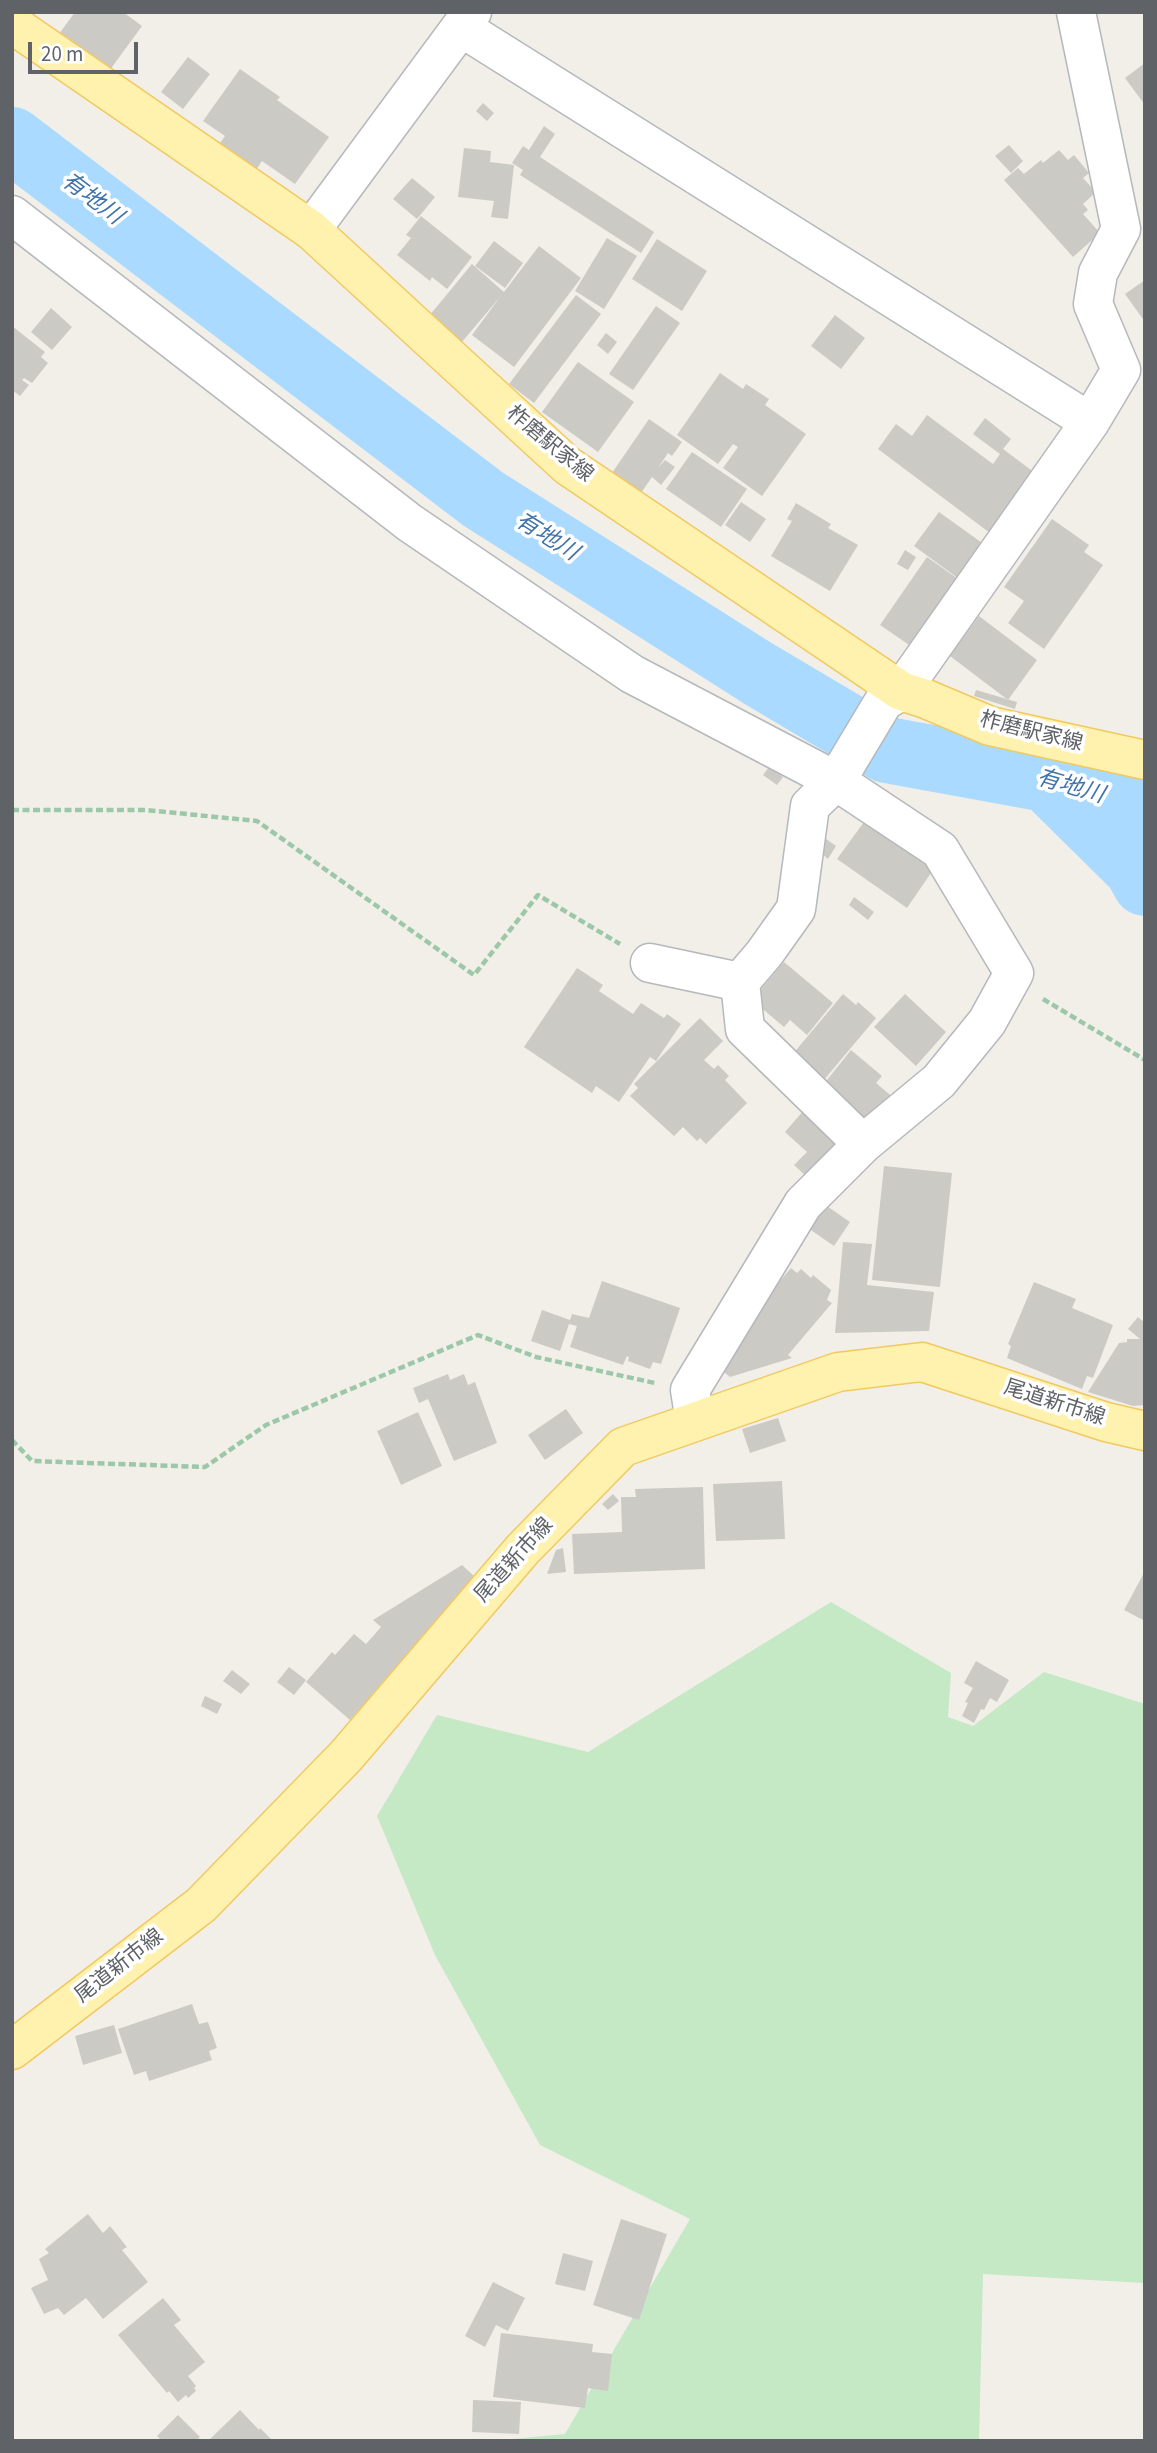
<!DOCTYPE html>
<meta charset="utf-8">
<style>
body{margin:0}
#map{position:relative;width:1157px;height:2453px;overflow:hidden;background:#f1efe8;font-family:"Source Sans 3",sans-serif}
canvas{display:block}
.frame{position:absolute;inset:0;border:14px solid #5f6368;pointer-events:none}
.scale{position:absolute;left:28px;top:42px;width:110px;height:32px;box-sizing:border-box;border:4px solid #5f6368;border-top:0;padding-left:9px;font-size:21px;line-height:24px;white-space:nowrap;color:#5f6368;-webkit-text-stroke:5px #fff;paint-order:stroke}
</style>
<div id="map">
<canvas width="1157" height="2453"></canvas>
<div class="frame"></div>
<div class="scale">20 m</div>
</div>
<script>
const c = document.querySelector('canvas').getContext('2d');
c.lineJoin = 'round';
function fillPath(path, color) {
  c.fillStyle = color;
  c.fill(path, 'evenodd');
}
function toPath(rows) {
  const path = new Path2D();
  for (const r of rows) {
    path.moveTo(r[0], r[1]);
    for (let i = 2; i < r.length; i += 2) path.lineTo(r[i], r[i + 1]);
  }
  return path;
}
function strokePath(path, color, width, dash) {
  c.strokeStyle = color;
  c.lineWidth = width;
  c.lineCap = dash ? 'butt' : 'round';
  c.setLineDash(dash || []);
  c.stroke(path);
}
function write(font, color, halo, rows, align = 'center') {
  c.font = font + ' "Source Sans 3","Noto Sans JP",sans-serif';
  c.lineWidth = 7;
  c.setLineDash([]);
  c.textBaseline = 'middle';
  c.strokeStyle = halo;
  c.fillStyle = color;
  for (const [text, x, y, turn = 0] of rows) {
    c.save();
    c.translate(x, y);
    c.rotate((+turn || 0) * Math.PI / 180);
    c.textAlign = isNaN(turn) ? turn : align;
    if (halo) c.strokeText(text, 0, 0);
    c.fillText(text, 0, 0);
    c.restore();
  }
}
fillPath(toPath([
 [831,1602,951,1673,948,1717,973,1726,1044,1672,1145,1704,1145,2283,983,2274,979,2441,491,2441,565,2434,690,2219,540,2145,435,1955,377,1816,437,1715,588,1752]
]), '#c5e8c5');
strokePath(toPath([
 [12,140,483,499,759,674,887,750,1046,779,1145,810],
 [1055,787,1137,868,1145,883]
]), '#aadaff', 66);
fillPath(toPath([
 [75,12,123,12,142,26,104,78,54,41],
 [188,57,210,74,183,109,161,92],
 [1145,63,1145,105,1125,78],
 [240,69,280,97,277,100,329,137,295,184,262,161,252,176,215,150,225,136,203,121],
 [483,103,494,113,487,121,476,111],
 [544,126,555,134,540,157,654,232,641,253,520,175,523,170,512,163,523,146,529,150],
 [1009,145,1023,161,1011,173,995,156],
 [464,148,491,151,490,162,514,165,508,219,491,217,494,201,458,197],
 [1059,150,1068,160,1074,155,1089,173,1083,178,1096,192,1083,204,1088,210,1083,214,1100,233,1073,257,1004,180,1018,168,1024,174,1041,160,1043,163],
 [412,178,435,197,417,219,393,199],
 [421,216,472,257,447,289,432,277,430,281,397,255,411,238,406,235],
 [607,238,637,256,604,309,575,291],
 [657,239,707,271,682,311,632,279],
 [494,241,523,263,505,288,475,266],
 [539,246,581,278,514,367,472,335,500,297,461,343,429,316,472,264,504,292],
 [1145,280,1145,322,1125,294],
 [576,295,601,314,534,403,509,384],
 [656,306,680,323,633,390,609,374],
 [51,308,72,327,52,350,31,332],
 [835,315,865,338,841,369,811,346],
 [12,326,45,352,41,357,48,363,32,383,24,378,22,380,29,385,20,396,12,390],
 [606,333,617,342,608,354,597,345],
 [578,362,634,402,598,452,542,412],
 [720,373,743,389,746,384,769,399,765,405,806,434,762,496,723,468,738,447,733,444,718,464,677,435],
 [927,415,993,464,1000,454,973,434,985,418,1011,439,1003,449,1043,479,998,539,878,449,896,424,912,436],
 [649,419,682,442,672,456,668,453,658,468,665,460,675,467,661,485,652,477,641,493,612,473],
 [692,452,747,489,721,527,666,489],
 [741,502,766,519,750,542,725,525],
 [796,503,831,524,828,528,858,545,830,591,771,556,792,521,787,519],
 [939,512,985,545,959,579,914,546],
 [1052,519,1089,545,1084,552,1103,565,1044,649,1008,623,1024,601,1004,587],
 [905,550,916,557,908,570,897,564],
 [927,557,965,584,918,651,880,625],
 [979,616,1037,660,1008,700,950,656],
 [976,690,1017,702,1015,709,974,696],
 [769,767,783,777,777,785,763,775],
 [864,822,933,870,907,908,837,859],
 [819,834,836,846,828,859,820,852],
 [854,897,874,912,868,920,849,905],
 [784,962,833,1003,807,1035,790,1020,784,1027,752,1000],
 [577,968,603,985,599,991,633,1014,641,1003,664,1018,667,1014,681,1024,656,1061,650,1057,619,1102,596,1086,592,1093,524,1047],
 [843,994,856,1005,858,1002,876,1018,818,1087,787,1061],
 [905,994,946,1032,916,1066,874,1027],
 [700,1018,723,1041,704,1060,714,1069,718,1065,729,1076,725,1080,747,1103,706,1144,700,1138,697,1141,683,1127,674,1136,630,1096,638,1088,634,1084],
 [851,1050,882,1076,876,1083,896,1100,872,1130,819,1090],
 [810,1103,843,1142,819,1170,810,1163,818,1170,809,1179,794,1165,807,1152,785,1132],
 [884,1166,952,1173,940,1287,872,1280],
 [821,1202,850,1222,834,1246,805,1226],
 [843,1242,872,1244,867,1285,934,1292,929,1331,835,1333],
 [791,1268,797,1273,801,1269,811,1278,813,1275,831,1290,827,1300,832,1303,788,1355,792,1358,730,1377,717,1366,739,1329],
 [602,1281,680,1308,661,1364,653,1362,650,1369,628,1361,629,1357,627,1356,623,1365,570,1347,577,1326,569,1324,560,1351,531,1341,542,1310,570,1320,572,1314,589,1318],
 [1034,1282,1076,1299,1072,1308,1113,1325,1093,1378,1087,1376,1082,1389,1007,1358,1011,1346,1008,1344],
 [1138,1317,1145,1323,1145,1405,1133,1406,1088,1392,1119,1343,1127,1342,1127,1339,1140,1339,1128,1329],
 [448,1374,450,1380,464,1374,468,1385,475,1382,497,1443,454,1461,428,1399,419,1403,413,1388],
 [566,1409,583,1433,545,1460,528,1435],
 [418,1412,442,1466,401,1485,377,1431],
 [778,1418,786,1441,750,1453,742,1429],
 [782,1481,785,1539,716,1541,713,1484],
 [703,1487,705,1569,574,1574,572,1534,622,1532,621,1497,636,1497,635,1489],
 [613,1494,619,1501,608,1510,602,1504],
 [563,1548,566,1572,547,1574,556,1550],
 [462,1565,474,1576,350,1720,306,1682,332,1652,335,1655,354,1634,366,1644,381,1627,373,1620],
 [1145,1571,1145,1621,1124,1610],
 [976,1661,1009,1680,997,1702,990,1698,984,1710,981,1709,974,1723,962,1716,968,1703,965,1702,973,1688,964,1683],
 [289,1667,306,1680,294,1695,277,1682],
 [232,1670,250,1684,241,1694,223,1681],
 [205,1696,222,1704,217,1714,201,1706],
 [192,2004,199,2024,208,2022,217,2048,209,2051,212,2060,149,2081,146,2071,134,2075,118,2029],
 [114,2025,122,2053,83,2065,75,2036],
 [88,2214,103,2233,110,2226,127,2247,122,2250,148,2282,103,2319,86,2298,64,2315,58,2308,44,2314,31,2288,48,2280,39,2259,49,2253,45,2249],
 [621,2219,667,2234,639,2320,593,2305],
 [563,2253,593,2261,585,2291,555,2284],
 [493,2282,525,2298,508,2331,496,2325,485,2347,465,2336],
 [163,2298,181,2320,174,2325,205,2362,188,2376,196,2386,194,2388,196,2391,188,2398,186,2395,178,2402,169,2391,167,2393,118,2335],
 [501,2333,593,2344,592,2352,612,2354,608,2391,588,2388,585,2408,493,2397],
 [473,2400,521,2402,519,2434,472,2432],
 [240,2410,259,2430,260,2428,273,2441,208,2441],
 [178,2415,200,2437,196,2441,162,2441,157,2436]
]), '#cccac5');
const minor = toPath([
 [462,28,1090,422],
 [12,215,410,523,632,674,836,781,940,850,1014,973,987,1022,939,1081,863,1144,803,1204,690,1390,695,1421],
 [311,230,472,12],
 [650,963,740,982,764,954,796,909,810,806,836,781,884,701,901,691,1090,422,1121,370,1093,304,1098,273,1121,229,1076,12],
 [740,982,745,1029,863,1144]
]);
const major = toPath([
 [12,24,311,230,568,466,901,691,926,699,990,726,1145,760],
 [12,2050,201,1905,346,1756,523,1549,623,1447,838,1372,922,1362,1106,1422,1145,1431]
]);
strokePath(minor, '#b5b8bc', 41);
strokePath(major, '#f2c960', 41);
strokePath(toPath([
 [12,810,146,810,257,821,474,975,538,895,620,944],
 [1043,999,1145,1060],
 [12,1440,32,1461,205,1467,266,1425,478,1335,536,1357,655,1383]
]), '#9cc7a9', 4.5, [7, 3.5]);
strokePath(minor, '#fff', 38);
strokePath(major, '#fff2af', 38);
write('21px', '#5f6368', '#fff', [
 ["柞磨駅家線",549,445,40],
 ["柞磨駅家線",1031,733,14],
 ["尾道新市線",1054,1404,18],
 ["尾道新市線",515,1561,-48],
 ["尾道新市線",120,1967,-38]
]);
write('italic 23px', '#4174aa', '#fff', [
 ["有地川",91,200,37],
 ["有地川",546,538,32],
 ["有地川",1070,788,16]
]);
</script>
